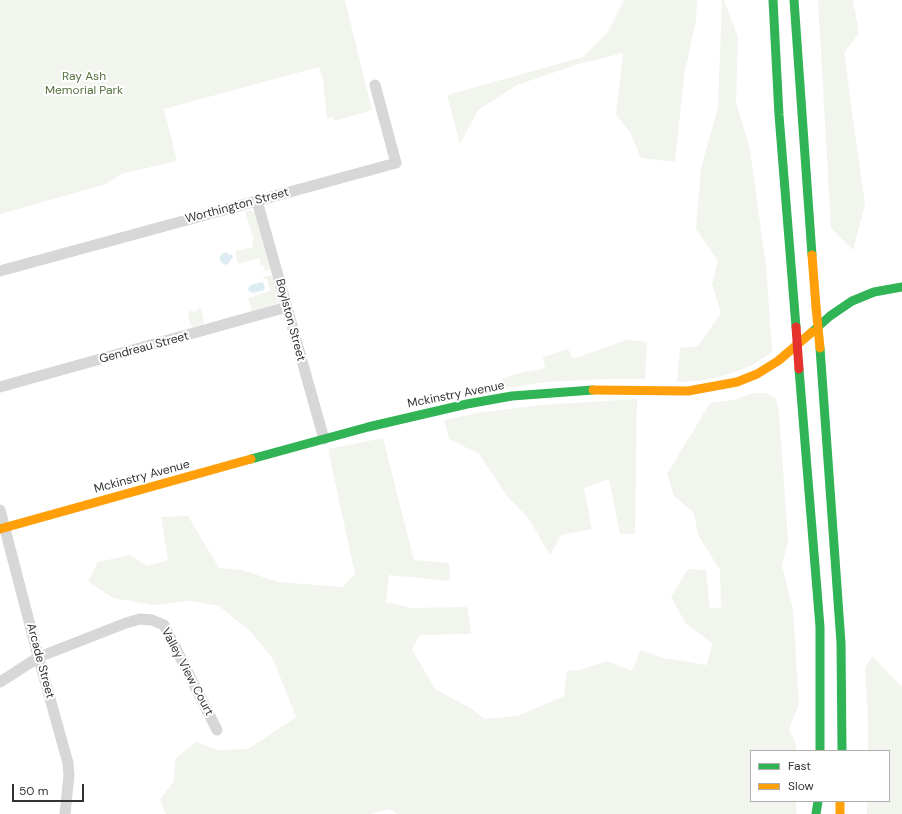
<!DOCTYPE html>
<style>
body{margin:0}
#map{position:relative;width:902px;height:814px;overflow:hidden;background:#fff;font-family:"DM Sans",sans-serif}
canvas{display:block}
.legend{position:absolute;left:750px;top:750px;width:140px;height:52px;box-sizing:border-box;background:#fff;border:1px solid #adadad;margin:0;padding:5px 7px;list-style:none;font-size:12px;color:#333}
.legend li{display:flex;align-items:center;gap:8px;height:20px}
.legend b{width:20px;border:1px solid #adadad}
.scale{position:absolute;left:12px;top:784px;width:72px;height:18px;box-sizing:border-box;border:2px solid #333;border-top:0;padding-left:5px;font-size:12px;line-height:14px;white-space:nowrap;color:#333;-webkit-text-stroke:3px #fff;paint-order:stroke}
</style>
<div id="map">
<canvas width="902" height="814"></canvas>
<ul class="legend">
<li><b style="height:5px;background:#30b455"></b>Fast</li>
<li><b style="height:5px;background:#ff9f0a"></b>Slow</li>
</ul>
<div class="scale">50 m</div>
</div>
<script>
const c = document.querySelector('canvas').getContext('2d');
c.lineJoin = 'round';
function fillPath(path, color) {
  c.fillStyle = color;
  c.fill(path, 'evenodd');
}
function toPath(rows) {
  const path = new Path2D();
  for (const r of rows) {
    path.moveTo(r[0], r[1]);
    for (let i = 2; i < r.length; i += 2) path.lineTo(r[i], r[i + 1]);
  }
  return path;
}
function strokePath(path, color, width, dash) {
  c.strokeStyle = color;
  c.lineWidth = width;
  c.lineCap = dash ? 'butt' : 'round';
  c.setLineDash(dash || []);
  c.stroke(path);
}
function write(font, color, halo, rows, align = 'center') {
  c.font = font + ' "DM Sans",sans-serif';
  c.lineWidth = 4;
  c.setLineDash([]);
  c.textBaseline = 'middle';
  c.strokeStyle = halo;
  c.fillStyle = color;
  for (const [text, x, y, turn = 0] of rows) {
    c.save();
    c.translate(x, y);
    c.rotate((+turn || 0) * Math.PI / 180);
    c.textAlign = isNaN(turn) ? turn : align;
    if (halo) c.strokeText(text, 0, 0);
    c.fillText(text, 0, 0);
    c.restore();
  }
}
fillPath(toPath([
 [0,0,345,0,372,110,334,121,333,117,327,119,323,79,319,67,164,109,177,161,121,174,106,184,0,214],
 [624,0,697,0,696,21,684,76,675,162,641,158,630,132,616,115,623,53,579,64,517,85,478,110,460,144,447,95,583,57,608,32],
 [722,0,724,0,738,37,736,102,750,149,766,267,772,352,751,366,726,375,699,381,677,382,680,348,698,346,721,313,712,284,718,261,696,229,701,168,718,107],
 [818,0,853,0,859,33,844,53,865,205,853,250,831,228],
 [251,210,255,214,270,269,265,272,264,265,261,265,259,258,238,264,235,251,253,247,252,241,254,240,245,212],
 [272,275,278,299,278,303,252,311,248,298,270,291,267,278,263,279,263,277],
 [198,308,201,308,204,322,203,324,193,327,190,324,188,313,191,310,192,312,198,311],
 [626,340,647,342,645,379,606,379,547,382,505,388,502,379,515,374,545,368,543,357,568,349,573,359],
 [754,393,766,393,776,399,779,411,788,540,782,566,793,610,799,704,789,729,796,744,796,751,751,751,751,801,796,801,797,814,398,814,389,809,370,814,166,814,160,800,174,781,175,759,196,742,219,750,248,749,296,717,273,659,251,632,219,606,190,601,153,605,113,598,88,581,98,562,130,555,147,566,168,560,161,517,188,516,219,568,242,570,278,582,343,587,355,574,328,449,383,438,414,560,449,563,450,581,389,575,386,602,411,608,467,607,471,634,420,635,412,649,435,689,470,708,485,719,518,716,564,696,567,671,579,670,608,661,632,671,641,650,663,658,707,665,712,643,686,624,671,597,688,569,706,570,710,609,721,607,720,570,698,535,694,513,674,496,667,474,710,403,734,400],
 [637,399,635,534,620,534,609,479,584,488,592,529,561,535,550,555,529,519,507,496,479,454,449,439,444,420,477,413,542,405],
 [872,656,902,687,902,814,867,814,867,801,889,801,889,751,868,751,868,722,865,668]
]), '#f1f5ed');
fillPath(toPath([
 [226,252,230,255,232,254,233,258,231,259,229,263,225,265,221,262,219,258,222,254],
 [262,282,264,284,265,288,264,290,253,293,249,291,248,288,251,285]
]), '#ddebf3');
strokePath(toPath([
 [257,201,324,439],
 [0,271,396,163,375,85],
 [0,387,287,307],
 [0,510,37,652,68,763,69,775,65,814],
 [0,682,39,657,126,623,140,619,152,620,164,625,217,730]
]), '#d7d7d7', 11);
strokePath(toPath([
 [773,0,779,115,796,327],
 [794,0,812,255],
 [812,332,830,316,852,301,874,292,902,287],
 [820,348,841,643,842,751],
 [799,369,820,627,820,751],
 [251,459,368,427,467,404,512,396,593,390],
 [816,814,818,801]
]), '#30b455', 9);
strokePath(toPath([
 [812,255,816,307],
 [593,390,688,391,737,382,757,374,778,361,812,332],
 [0,529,251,459],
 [840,801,840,814]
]), '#ff9f0a', 9);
strokePath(toPath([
 [816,307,820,348]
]), '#ff9f0a', 9);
strokePath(toPath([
 [796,327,799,369]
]), '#e5322d', 9);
write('12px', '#56703f', '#fff', [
 ["Ray Ash",84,77],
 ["Memorial Park",84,91]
]);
write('12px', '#333', '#fff', [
 ["Worthington Street",237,206,-15],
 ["Boylston Street",290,320,75],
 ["Gendreau Street",144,348,-15],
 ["Mckinstry Avenue",456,395,-11],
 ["Mckinstry Avenue",142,477,-15],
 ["Arcade Street",40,661,75],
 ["Valley View Court",187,672,62]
]);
</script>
